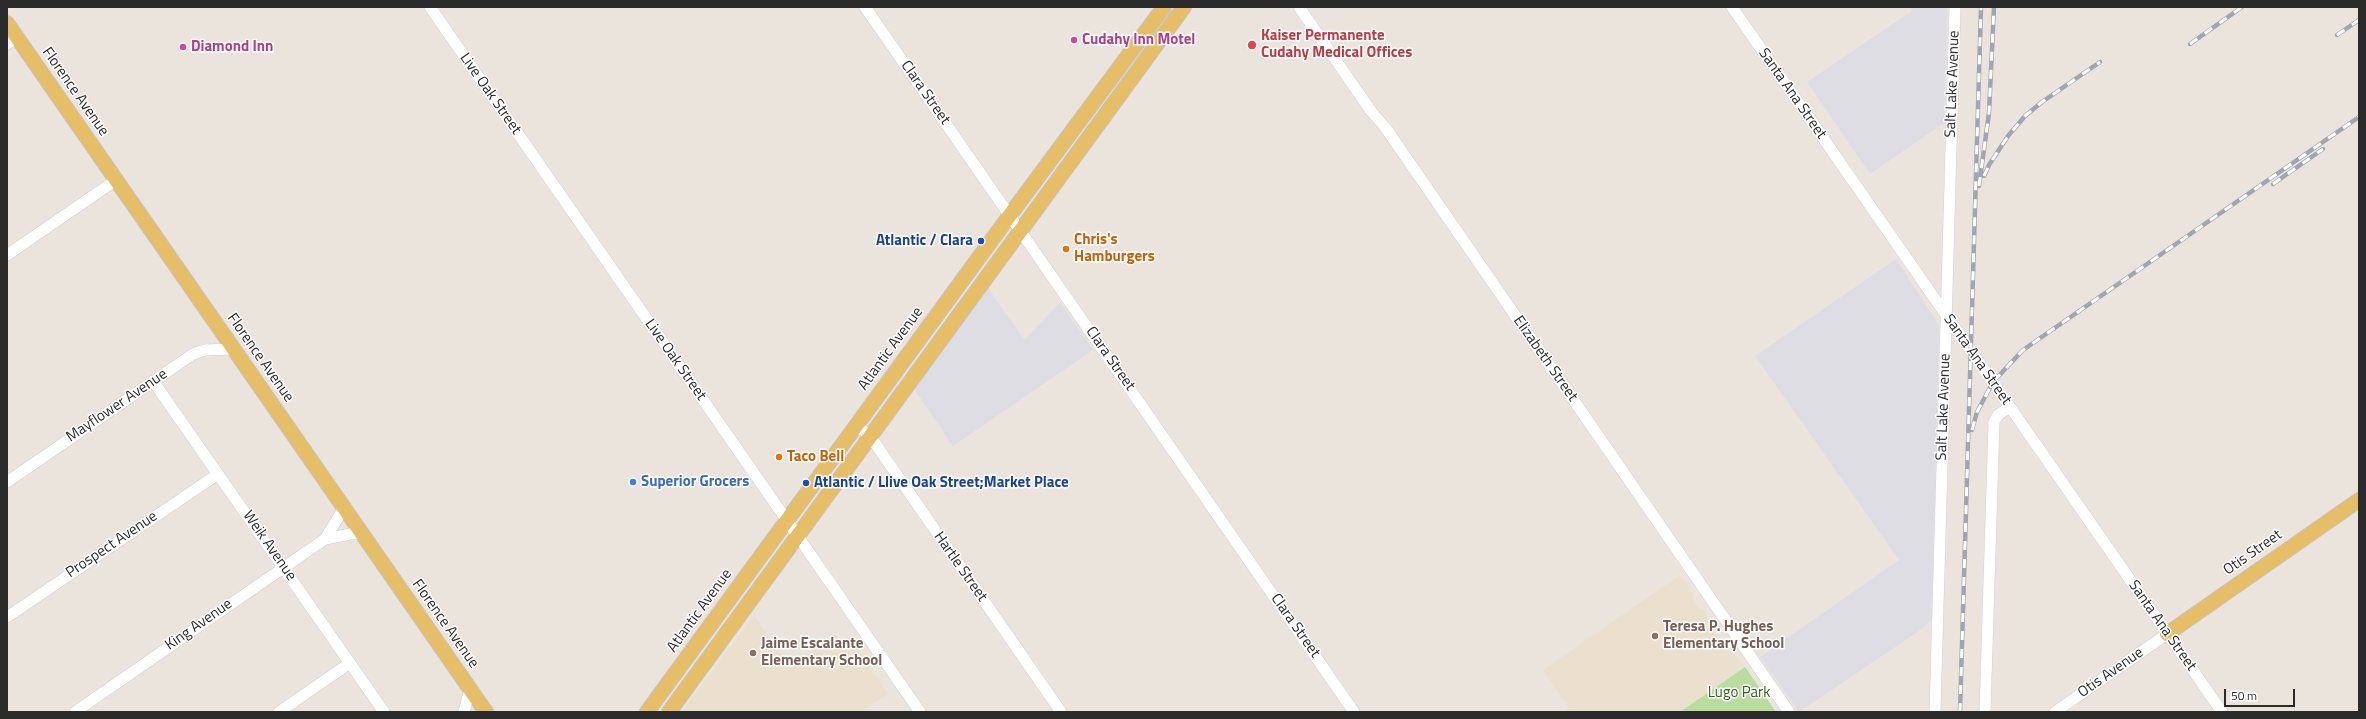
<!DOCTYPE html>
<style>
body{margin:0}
#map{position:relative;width:2366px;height:719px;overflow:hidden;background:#ebe4dd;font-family:"Titillium Web",sans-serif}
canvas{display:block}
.frame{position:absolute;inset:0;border:8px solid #2a2a2a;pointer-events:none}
.scale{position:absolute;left:2224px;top:689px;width:71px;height:18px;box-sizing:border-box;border:2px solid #2a2a2a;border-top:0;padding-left:5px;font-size:12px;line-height:14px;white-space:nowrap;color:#2a2a2a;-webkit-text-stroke:3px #fff;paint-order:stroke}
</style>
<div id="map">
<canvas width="2366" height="719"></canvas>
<div class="frame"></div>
<div class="scale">50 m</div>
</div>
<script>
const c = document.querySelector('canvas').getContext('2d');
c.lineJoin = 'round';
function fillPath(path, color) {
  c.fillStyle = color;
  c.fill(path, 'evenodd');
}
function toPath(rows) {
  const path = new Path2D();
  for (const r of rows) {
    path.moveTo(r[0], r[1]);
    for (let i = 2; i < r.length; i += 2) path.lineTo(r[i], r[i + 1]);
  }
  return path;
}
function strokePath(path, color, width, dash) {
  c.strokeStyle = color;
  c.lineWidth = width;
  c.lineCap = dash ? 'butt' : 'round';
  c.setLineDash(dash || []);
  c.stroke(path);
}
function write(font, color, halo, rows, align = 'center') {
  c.font = font + ' "Titillium Web",sans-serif';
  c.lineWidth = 3;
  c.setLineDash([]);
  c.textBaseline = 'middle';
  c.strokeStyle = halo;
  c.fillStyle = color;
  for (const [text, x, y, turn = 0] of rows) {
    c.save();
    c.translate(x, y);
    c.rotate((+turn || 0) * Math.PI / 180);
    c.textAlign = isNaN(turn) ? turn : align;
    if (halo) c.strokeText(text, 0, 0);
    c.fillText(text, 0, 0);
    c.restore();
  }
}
fillPath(toPath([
 [1909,7,1947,7,1944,123,1870,174,1807,82,1912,11],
 [1896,259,1939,325,1932,619,1922,629,1799,712,1760,657,1899,560,1755,356],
 [987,287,1025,340,1060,302,1093,350,953,446,914,389]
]), '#dfdde4');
fillPath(toPath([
 [1680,575,1693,593,1693,600,1700,609,1705,610,1709,624,1725,648,1736,656,1745,667,1680,712,1563,712,1569,708,1543,670],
 [754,615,789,666,835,634,841,641,848,636,888,694,860,712,682,712]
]), '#ebdfce');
fillPath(toPath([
 [1745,667,1776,712,1680,712]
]), '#b9dd9e');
const minor = toPath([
 [430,7,920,712],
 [865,7,1354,712],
 [1299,7,1371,111,1385,127,1789,712],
 [1732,7,2222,712],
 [7,44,17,37],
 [7,255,116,180],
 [153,381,384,712],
 [856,425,870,436,1061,712],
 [7,482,193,354,205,350,234,349],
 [325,539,344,508],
 [7,617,218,474],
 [75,712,325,539,361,532],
 [279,712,350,663],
 [464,712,470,689],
 [1935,712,1955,7],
 [1985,712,1994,422,1998,415,2010,407],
 [2055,712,2167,634]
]);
const major = toPath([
 [7,23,486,712],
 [2167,634,2359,500],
 [647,712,1010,215,1164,7],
 [669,712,1184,7]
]);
strokePath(minor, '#ccd0db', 12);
strokePath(major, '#c3c3c3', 16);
strokePath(minor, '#fff', 11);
strokePath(major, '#e6be68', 14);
const rail = toPath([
 [2337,35,2359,20],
 [2190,44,2242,7],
 [1984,176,1989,165,2008,136,2025,116,2042,102,2100,62],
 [2273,184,2323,149],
 [1979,186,1989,113,1994,7],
 [1972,430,1977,412,1993,382,2023,350,2359,117],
 [1960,712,1981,7]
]);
strokePath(rail, '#a0a5b3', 4.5);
strokePath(rail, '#fff', 3, [9]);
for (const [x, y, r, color] of [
 [1074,40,4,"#d1479c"],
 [1252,45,5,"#e0444e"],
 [183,47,4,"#d1479c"],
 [981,241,4,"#1a4fb4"],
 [1066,249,4,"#e8710a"],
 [779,457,4,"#e8710a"],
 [633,482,4,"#3f7fe0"],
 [806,483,4,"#1a4fb4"],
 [1655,636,4,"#8d6e63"],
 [753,653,4,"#8d6e63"]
]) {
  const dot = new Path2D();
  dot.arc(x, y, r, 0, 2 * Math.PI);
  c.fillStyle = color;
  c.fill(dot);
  strokePath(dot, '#fff', 1.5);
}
write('bold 15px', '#be3a42', '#fff', [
 ["Kaiser Permanente",1261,36],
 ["Cudahy Medical Offices",1261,53]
], 'left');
write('bold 15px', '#b23c85', '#fff', [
 ["Cudahy Inn Motel",1082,40],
 ["Diamond Inn",191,47]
], 'left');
write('15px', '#2a2a2a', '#fff', [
 ["Salt Lake Avenue",1953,84,-88],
 ["Florence Avenue",75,92,55],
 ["Clara Street",925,93,55],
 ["Live Oak Street",490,94,55],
 ["Santa Ana Street",1792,94,55],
 ["Atlantic Avenue",891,349,-54],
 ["Florence Avenue",260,358,55],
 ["Clara Street",1110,359,55],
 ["Elizabeth Street",1545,359,55],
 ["Live Oak Street",675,360,55],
 ["Santa Ana Street",1977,360,55],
 ["Mayflower Avenue",117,406,-34],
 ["Salt Lake Avenue",1944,407,-88],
 ["Prospect Avenue",112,545,-34],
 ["Weik Avenue",269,546,55],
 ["Otis Street",2253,553,-35],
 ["Hartle Street",960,567,55],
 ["Atlantic Avenue",700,611,-54],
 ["Florence Avenue",445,624,55],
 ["King Avenue",199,625,-35],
 ["Clara Street",1295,626,55],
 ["Santa Ana Street",2162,626,55],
 ["Otis Avenue",2111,673,-35]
]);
write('bold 15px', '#c56008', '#fff', [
 ["Chris's",1074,240],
 ["Hamburgers",1074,257],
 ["Taco Bell",787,457]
], 'left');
write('bold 15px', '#164399', '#fff', [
 ["Atlantic / Clara",973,241],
 ["Atlantic / Llive Oak Street;Market Place",814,483,"left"]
], 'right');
write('bold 15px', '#366cbe', '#fff', [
 ["Superior Grocers",641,482]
], 'left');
write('bold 15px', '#785e54', '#fff', [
 ["Teresa P. Hughes",1663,627],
 ["Elementary School",1663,644],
 ["Jaime Escalante",761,644],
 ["Elementary School",761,661]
], 'left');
write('15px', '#336220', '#fff', [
 ["Lugo Park",1739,693]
]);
</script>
